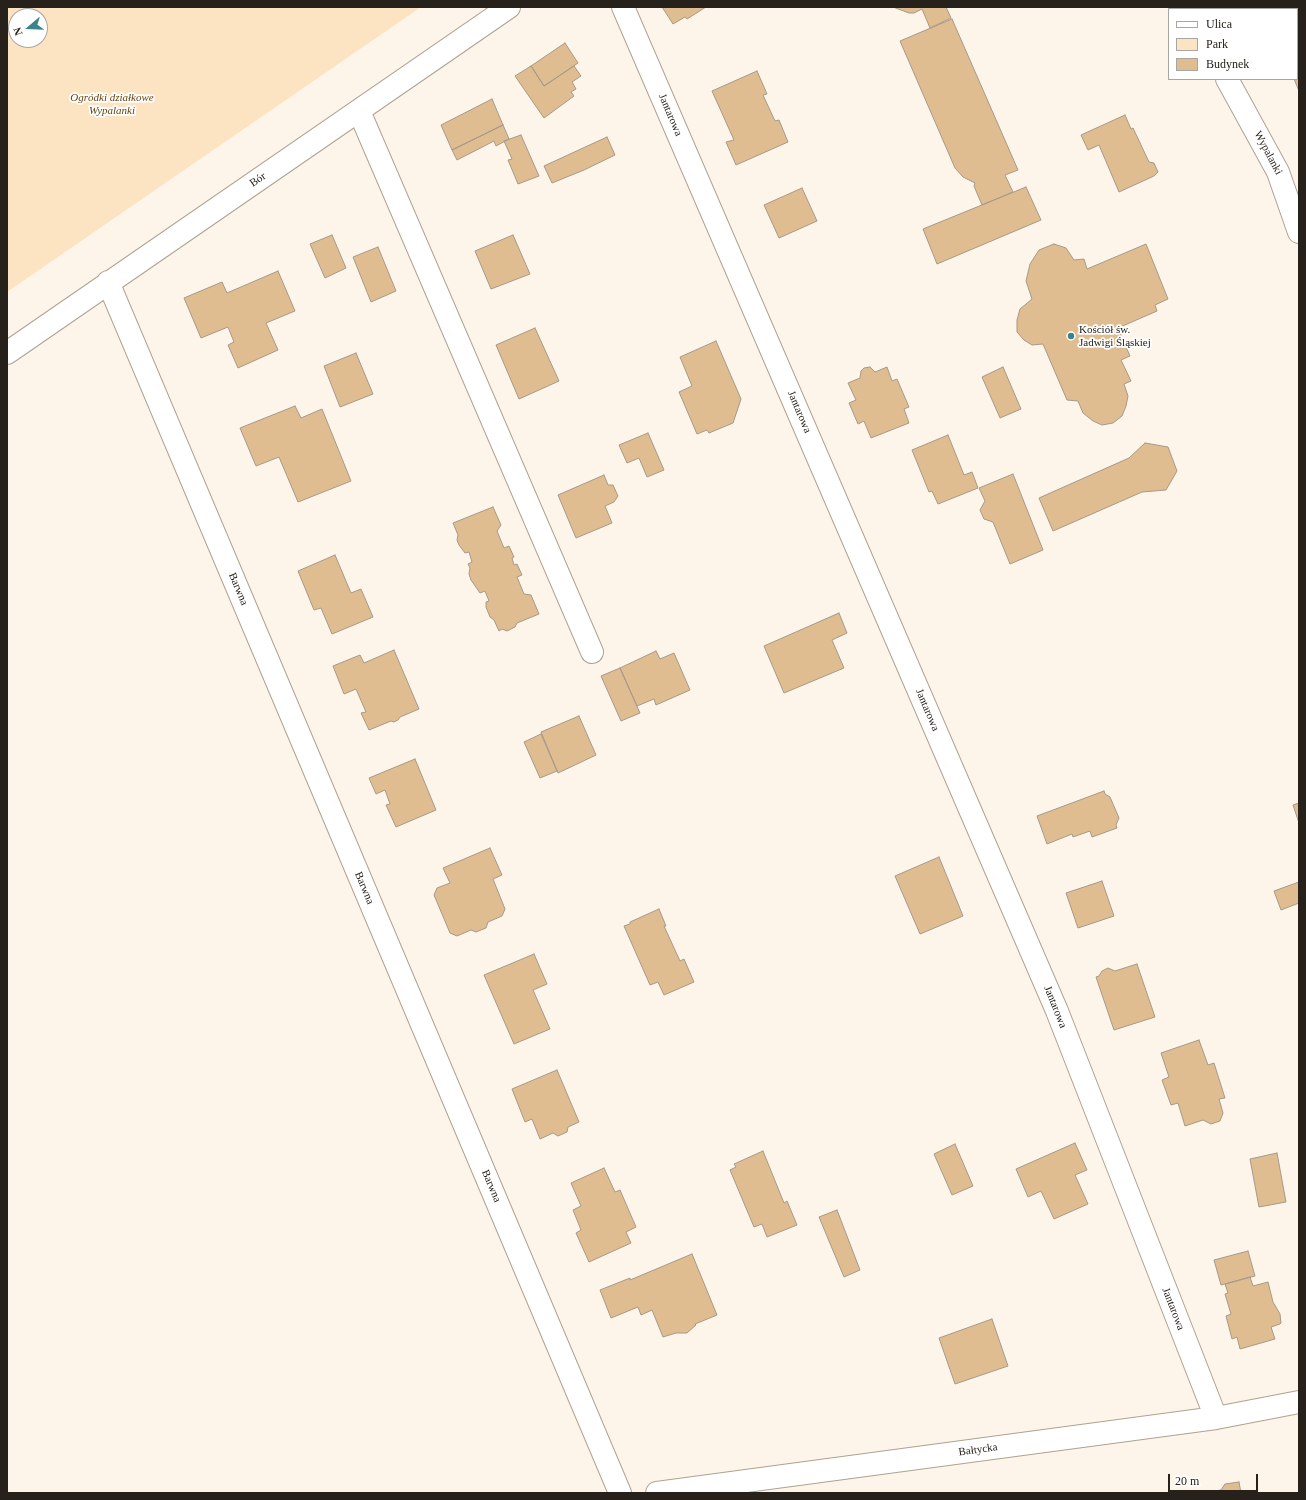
<!DOCTYPE html>
<meta charset="utf-8">
<style>
body{margin:0}
#map{position:relative;width:1306px;height:1500px;overflow:hidden;background:#fdf5ea;font-family:Georgia,serif}
canvas{display:block}
.frame{position:absolute;inset:0;border:8px solid #26211a;pointer-events:none}
.legend{position:absolute;left:1168px;top:8px;width:130px;height:72px;box-sizing:border-box;background:#fff;border:1px solid #a8a6a3;margin:0;padding:5px 7px;list-style:none;font-size:12px;color:#26211a}
.legend li{display:flex;align-items:center;gap:8px;height:20px}
.legend b{width:20px;border:1px solid #a8a6a3}
.north{position:absolute;left:8px;top:8px;width:40px;height:40px;box-sizing:border-box;background:#fff;border:1px solid #a8a6a3;border-radius:50%;rotate:251deg;font-size:11px;font-weight:700;line-height:16px;text-align:center;color:#26211a}
.north::after{content:'';display:block;margin:auto;width:14px;height:18px;background:#3c8489;clip-path:polygon(50% 0,100% 100%,50% 72%,0 100%)}
.scale{position:absolute;left:1168px;top:1474px;width:90px;height:18px;box-sizing:border-box;border:2px solid #26211a;border-top:0;padding-left:5px;font-size:12px;line-height:14px;white-space:nowrap;color:#26211a;-webkit-text-stroke:3px #fff;paint-order:stroke}
</style>
<div id="map">
<canvas width="1306" height="1500"></canvas>
<div class="frame"></div>
<ul class="legend">
<li><b style="height:5px;background:#fff"></b>Ulica</li>
<li><b style="height:11px;background:#fce3c2"></b>Park</li>
<li><b style="height:11px;background:#dfbd91"></b>Budynek</li>
</ul>
<div class="north">N</div>
<div class="scale">20 m</div>
</div>
<script>
const c = document.querySelector('canvas').getContext('2d');
c.lineJoin = 'round';
function fillPath(path, color) {
  c.fillStyle = color;
  c.fill(path, 'evenodd');
}
function toPath(rows) {
  const path = new Path2D();
  for (const r of rows) {
    path.moveTo(r[0], r[1]);
    for (let i = 2; i < r.length; i += 2) path.lineTo(r[i], r[i + 1]);
  }
  return path;
}
function strokePath(path, color, width, dash) {
  c.strokeStyle = color;
  c.lineWidth = width;
  c.lineCap = dash ? 'butt' : 'round';
  c.setLineDash(dash || []);
  c.stroke(path);
}
function write(font, color, halo, rows, align = 'center') {
  c.font = font + ' Georgia,serif';
  c.lineWidth = 3.5;
  c.setLineDash([]);
  c.textBaseline = 'middle';
  c.strokeStyle = halo;
  c.fillStyle = color;
  for (const [text, x, y, turn = 0] of rows) {
    c.save();
    c.translate(x, y);
    c.rotate((+turn || 0) * Math.PI / 180);
    c.textAlign = isNaN(turn) ? turn : align;
    if (halo) c.strokeText(text, 0, 0);
    c.fillText(text, 0, 0);
    c.restore();
  }
}
fillPath(toPath([
 [7,7,421,7,7,292],
 [16,16,40,16,40,40,16,40]
]), '#fce3c2');
const building = toPath([
 [662,7,706,7,687,19,685,17,673,24,662,7],
 [893,7,946,7,951,18,930,28,922,9,914,13,909,13,893,7],
 [952,19,1018,170,1005,175,1013,192,982,205,974,186,975,183,963,177,955,168,900,41,952,19],
 [565,43,578,63,544,86,531,66,565,43],
 [531,66,544,86,574,66,581,76,572,82,576,89,571,92,574,96,544,118,515,76,531,66],
 [757,71,767,94,763,95,775,121,779,120,788,142,736,165,726,142,734,140,712,91,757,71],
 [1299,71,1299,91,1294,79,1297,79,1297,72,1299,71],
 [492,99,503,125,452,150,441,125,492,99],
 [1125,115,1131,129,1133,128,1149,162,1154,163,1158,172,1154,176,1119,192,1099,145,1088,150,1081,135,1125,115],
 [503,125,509,139,496,146,494,141,457,160,452,150,503,125],
 [521,135,539,176,518,184,508,160,512,159,504,141,521,135],
 [607,137,615,155,584,170,552,183,544,166,607,137],
 [1026,187,1041,220,937,264,923,229,1026,187],
 [802,188,817,221,779,238,764,205,802,188],
 [332,235,346,268,325,278,310,244,332,235],
 [513,235,530,274,491,289,475,251,513,235],
 [1054,244,1066,248,1074,260,1084,259,1087,269,1146,244,1168,299,1155,305,1157,311,1118,328,1130,356,1121,360,1131,381,1124,384,1128,396,1126,406,1122,416,1113,423,1102,425,1093,421,1083,413,1078,401,1067,400,1043,344,1032,345,1024,340,1017,332,1017,320,1020,309,1032,299,1026,281,1030,264,1039,250,1054,244],
 [378,247,396,291,371,302,353,257,378,247],
 [278,271,295,311,266,323,278,350,238,368,228,345,234,342,228,327,201,338,184,298,222,282,227,293,278,271],
 [535,328,559,381,519,399,496,345,535,328],
 [716,341,741,399,733,423,709,433,707,430,697,434,679,392,692,386,680,357,716,341],
 [356,353,373,394,340,407,324,366,356,353],
 [870,367,875,372,887,367,892,381,897,379,909,407,904,409,909,423,871,438,864,421,858,424,849,403,856,400,848,383,860,378,861,371,864,368,870,367],
 [1003,367,1021,409,1000,418,982,377,1003,367],
 [295,406,301,418,322,409,351,481,298,502,279,457,256,466,240,428,295,406],
 [648,433,664,470,647,477,639,458,627,463,619,445,648,433],
 [948,435,964,475,972,472,978,488,938,504,932,491,929,492,912,450,948,435],
 [1145,443,1168,447,1177,471,1166,490,1142,492,1053,531,1039,498,1129,458,1145,443],
 [1013,474,1043,550,1010,564,993,522,984,519,980,510,985,501,979,488,1013,474],
 [604,475,608,485,613,485,618,496,614,502,605,506,612,523,576,538,558,495,604,475],
 [493,507,501,525,497,531,504,548,509,546,514,557,512,558,514,565,517,564,522,575,517,577,524,594,531,595,539,614,517,623,515,627,507,631,502,629,499,631,494,620,490,617,486,607,486,602,489,601,485,591,480,593,471,580,469,574,470,568,468,564,472,562,469,552,465,553,459,545,457,540,458,535,453,523,493,507],
 [335,555,351,593,361,589,373,617,332,634,321,608,314,610,298,571,335,555],
 [839,613,847,633,832,640,844,668,784,693,764,646,839,613],
 [394,650,419,709,400,717,398,720,394,722,391,721,369,730,361,713,366,712,356,689,344,694,333,666,360,655,364,663,394,650],
 [656,651,660,659,674,653,690,690,656,705,654,699,637,706,620,668,656,651],
 [620,668,640,713,621,721,601,676,620,668],
 [579,716,596,755,558,773,541,732,579,716],
 [541,734,557,771,540,778,524,742,541,734],
 [415,759,436,810,396,827,386,805,390,804,385,790,376,794,369,778,415,759],
 [1104,791,1105,794,1110,797,1119,818,1116,825,1117,828,1092,837,1090,831,1073,837,1072,834,1047,844,1037,816,1104,791],
 [1299,803,1299,823,1293,805,1299,803],
 [490,848,502,875,493,879,505,909,502,916,488,922,486,928,476,932,471,930,457,936,450,933,434,895,437,888,450,883,443,868,490,848],
 [939,857,963,916,920,934,895,876,939,857],
 [1102,881,1114,916,1078,928,1066,893,1102,881],
 [1299,882,1299,903,1281,910,1274,891,1299,882],
 [659,909,666,926,664,926,680,961,684,959,694,982,664,995,658,982,650,985,624,926,630,924,630,922,659,909],
 [534,954,547,984,533,990,550,1029,514,1044,484,975,534,954],
 [1137,964,1155,1017,1114,1030,1096,977,1099,976,1102,971,1108,968,1115,971,1137,964],
 [1199,1040,1208,1065,1214,1063,1225,1098,1219,1099,1223,1113,1220,1121,1211,1124,1203,1120,1185,1126,1178,1103,1171,1105,1162,1080,1169,1077,1161,1053,1199,1040],
 [557,1070,579,1122,568,1127,567,1132,558,1136,553,1133,540,1139,532,1119,525,1122,512,1089,557,1070],
 [1075,1143,1087,1170,1075,1175,1088,1204,1054,1219,1041,1191,1028,1197,1016,1169,1075,1143],
 [955,1144,973,1186,952,1195,934,1154,955,1144],
 [763,1151,784,1203,787,1201,797,1225,767,1237,762,1224,754,1227,730,1170,736,1167,734,1164,763,1151],
 [1277,1153,1286,1202,1259,1207,1250,1159,1277,1153],
 [604,1168,615,1192,620,1190,636,1227,626,1232,631,1243,589,1262,576,1233,581,1230,573,1210,581,1206,571,1183,604,1168],
 [837,1210,860,1270,844,1277,819,1217,837,1210],
 [1248,1251,1255,1276,1221,1285,1214,1260,1248,1251],
 [692,1254,717,1315,695,1324,696,1325,687,1333,676,1333,663,1337,652,1310,641,1315,638,1307,611,1318,600,1290,630,1278,630,1280,692,1254],
 [1250,1277,1253,1286,1268,1282,1273,1302,1280,1314,1281,1323,1280,1324,1271,1327,1275,1339,1240,1349,1237,1337,1232,1339,1226,1316,1231,1314,1225,1294,1228,1293,1225,1284,1250,1277],
 [992,1319,1008,1366,955,1384,939,1338,992,1319],
 [1239,1482,1241,1493,1202,1493,1221,1490,1225,1484,1239,1482]
]);
fillPath(building, '#dfbd91');
strokePath(building, '#a69988', 1);
const minor = toPath([
 [623,7,1057,1011,1216,1418],
 [1187,7,1188,9],
 [1227,79,1278,172,1299,232],
 [359,111,592,652],
 [108,282,620,1493],
 [7,353,509,7],
 [657,1493,1216,1418,1299,1402]
]);
strokePath(minor, '#afa291', 24);
strokePath(minor, '#fff', 22);
for (const [x, y, r, color] of [
 [1071,336,4,"#3c8489"]
]) {
  const dot = new Path2D();
  dot.arc(x, y, r, 0, 2 * Math.PI);
  c.fillStyle = color;
  c.fill(dot);
  strokePath(dot, '#fff', 1.5);
}
write('italic 11px', '#66450f', '#fff', [
 ["Ogródki działkowe",112,98],
 ["Wypalanki",112,111]
]);
write('11px', '#26211a', '#fff', [
 ["Jantarowa",670,115,67],
 ["Wypalanki",1268,153,62],
 ["Bór",258,180,-34],
 ["Jantarowa",799,412,67],
 ["Barwna",238,589,67],
 ["Jantarowa",927,710,67],
 ["Barwna",364,888,67],
 ["Jantarowa",1055,1007,68],
 ["Barwna",491,1186,67],
 ["Jantarowa",1173,1309,69],
 ["Bałtycka",978,1450,-8]
]);
write('11px', '#26211a', '#fff', [
 ["Kościół św.",1079,330],
 ["Jadwigi Śląskiej",1079,343]
], 'left');
</script>
